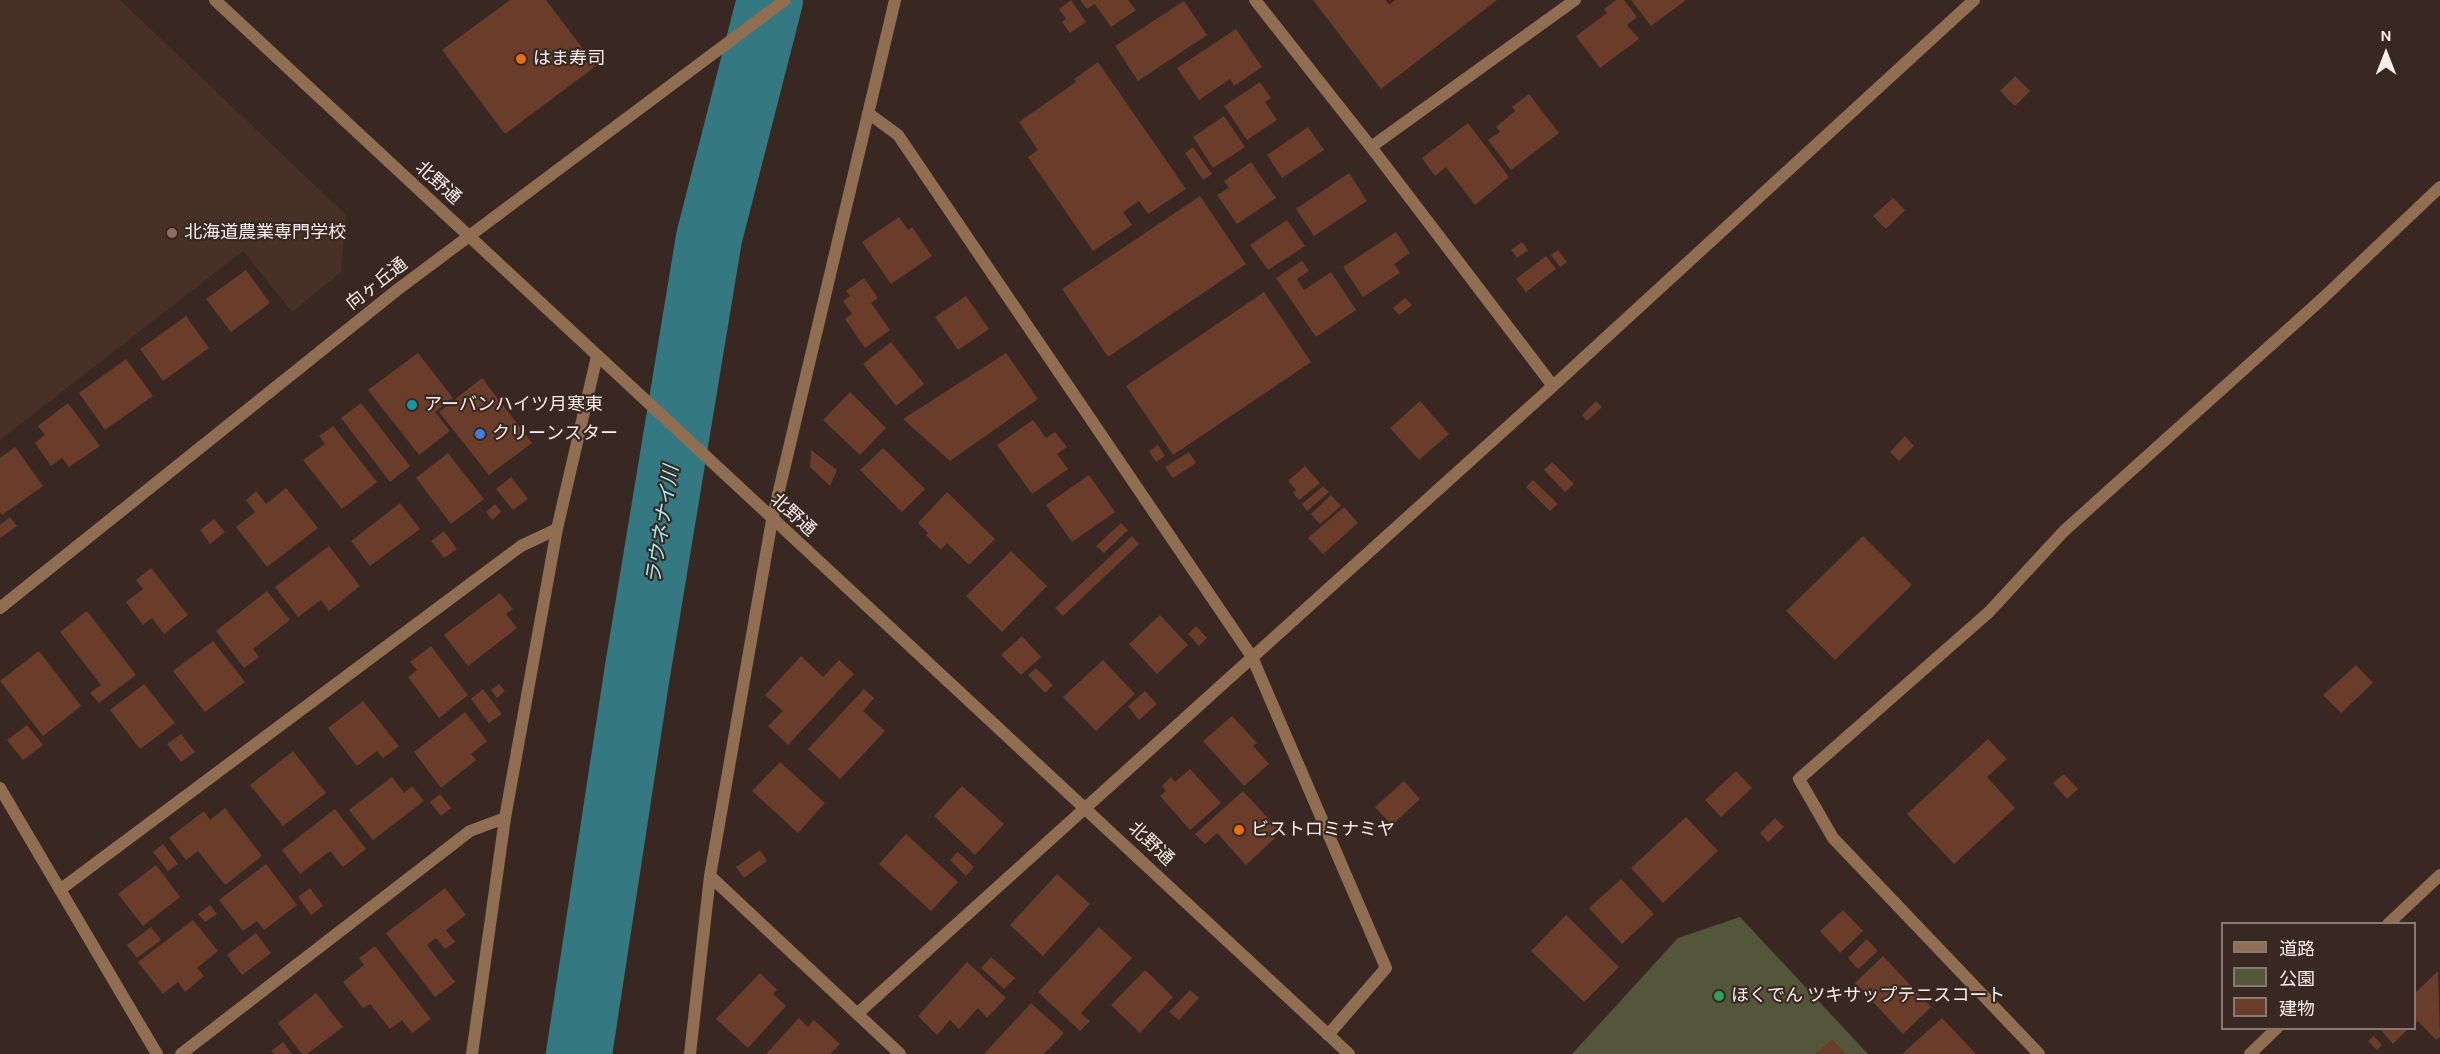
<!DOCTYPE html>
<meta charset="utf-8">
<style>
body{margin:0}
#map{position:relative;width:2440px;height:1054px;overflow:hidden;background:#392821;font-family:Karla,"Noto Sans JP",sans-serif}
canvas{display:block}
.legend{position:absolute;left:2221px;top:922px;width:195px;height:108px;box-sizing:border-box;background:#392821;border:2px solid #877872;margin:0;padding:8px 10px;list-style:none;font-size:18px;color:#fbefeb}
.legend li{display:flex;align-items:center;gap:12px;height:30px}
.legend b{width:30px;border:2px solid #877872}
.north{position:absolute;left:2356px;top:24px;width:60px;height:60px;-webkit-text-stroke:4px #392821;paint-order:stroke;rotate:0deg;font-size:16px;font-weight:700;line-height:24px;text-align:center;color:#fbefeb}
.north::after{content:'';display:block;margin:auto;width:21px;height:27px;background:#fbefeb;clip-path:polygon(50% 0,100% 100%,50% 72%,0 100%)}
</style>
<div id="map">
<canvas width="2440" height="1054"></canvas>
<ul class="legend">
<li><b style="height:8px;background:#8f6e52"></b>道路</li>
<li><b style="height:16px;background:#535639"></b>公園</li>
<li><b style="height:16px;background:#693d29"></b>建物</li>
</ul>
<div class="north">N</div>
</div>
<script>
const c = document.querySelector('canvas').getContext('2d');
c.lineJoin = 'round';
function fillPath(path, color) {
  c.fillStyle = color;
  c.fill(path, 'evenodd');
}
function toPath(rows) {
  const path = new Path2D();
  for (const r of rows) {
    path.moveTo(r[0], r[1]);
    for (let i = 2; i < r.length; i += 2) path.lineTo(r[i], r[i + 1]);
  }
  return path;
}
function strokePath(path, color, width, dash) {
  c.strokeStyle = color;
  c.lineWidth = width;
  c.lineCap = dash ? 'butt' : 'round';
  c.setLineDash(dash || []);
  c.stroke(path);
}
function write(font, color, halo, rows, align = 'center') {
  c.font = font + ' Karla,"Noto Sans JP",sans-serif';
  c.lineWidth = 4.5;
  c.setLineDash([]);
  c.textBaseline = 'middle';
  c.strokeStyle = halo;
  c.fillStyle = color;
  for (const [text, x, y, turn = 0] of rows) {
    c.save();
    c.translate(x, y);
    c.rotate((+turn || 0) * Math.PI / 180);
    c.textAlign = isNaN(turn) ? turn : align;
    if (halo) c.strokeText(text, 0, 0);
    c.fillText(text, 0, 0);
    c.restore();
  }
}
fillPath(toPath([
 [0,0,120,0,346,215,341,272,292,312,243,251,0,440]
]), '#473026');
fillPath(toPath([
 [1740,917,1868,1054,1572,1054,1678,938]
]), '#535639');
strokePath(toPath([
 [579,1054,637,674,709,238,770,0]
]), '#347982', 66);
fillPath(toPath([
 [510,0,546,0,596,66,505,134,442,50],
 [1071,0,1086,22,1070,33,1062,22,1066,19,1059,9],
 [1080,0,1128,0,1136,10,1111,27,1095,4,1087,9],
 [1313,0,1386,0,1389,5,1395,0,1497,0,1381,89],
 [1616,0,1624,0,1637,17,1627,25,1639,39,1600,68,1576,36,1607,13,1604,9],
 [1631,0,1686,0,1651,26],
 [1184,1,1207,35,1138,81,1115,46],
 [1236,29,1262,67,1234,86,1230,79,1199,100,1177,68],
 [1098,62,1186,189,1148,214,1139,201,1123,212,1132,225,1093,251,1028,157,1038,150,1019,122,1076,82,1074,79],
 [2015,76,2030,91,2015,106,2000,91],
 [1260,82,1271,98,1265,102,1277,120,1247,140,1224,106],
 [1529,94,1559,133,1511,170,1488,140,1500,132,1496,127,1515,111,1512,107],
 [1224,116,1245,147,1213,168,1193,137],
 [1468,123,1509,177,1475,205,1446,167,1435,176,1422,158],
 [1308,127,1324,150,1282,178,1267,155],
 [1193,147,1212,174,1203,180,1185,153],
 [1251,162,1276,198,1237,224,1217,195,1229,188,1224,181],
 [1349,173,1367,201,1314,236,1296,209],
 [1200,196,1246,264,1108,357,1062,289],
 [1893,198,1905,210,1886,229,1873,216],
 [899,217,908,230,912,227,932,256,891,284,862,242],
 [1287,220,1305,246,1268,270,1250,245],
 [1396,232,1410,253,1394,264,1400,273,1363,297,1343,267],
 [1522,242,1528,250,1517,258,1511,250],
 [1558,250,1567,262,1560,267,1551,255],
 [1546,256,1556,269,1526,292,1516,279],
 [1302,261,1309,271,1297,279,1304,290,1331,272,1356,310,1316,337,1276,278],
 [246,270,270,303,231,332,206,299],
 [864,278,878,298,871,303,890,330,865,348,845,319,852,314,843,301,850,296,846,291],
 [1264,292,1311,362,1173,455,1126,386],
 [966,296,989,329,958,350,935,317],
 [1405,298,1412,305,1399,315,1393,308],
 [186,316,209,348,163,381,140,349],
 [891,342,924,384,896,406,863,364],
 [418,353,453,398,435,412,450,431,419,455,368,390],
 [1006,353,1038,399,950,461,903,419],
 [126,359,153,396,105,430,79,393],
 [482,378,532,443,489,475,439,412],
 [850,392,886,428,860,455,823,420],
 [1420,401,1449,434,1419,460,1390,428],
 [1596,401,1602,407,1587,421,1582,415],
 [68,403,100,446,69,467,62,458,51,466,35,443,45,435,38,426],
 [361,403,410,466,390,482,341,418],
 [1033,420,1046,438,1055,432,1067,447,1057,454,1068,469,1032,494,997,445],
 [333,426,377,482,342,509,303,460,325,444,319,436],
 [1905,436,1914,446,1899,461,1890,452],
 [1158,445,1165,456,1156,462,1149,451],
 [15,447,43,486,2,515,0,512,0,458],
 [883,448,925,489,902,512,860,470],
 [811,450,837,470,830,486,810,467],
 [1189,452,1196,463,1173,478,1165,467],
 [448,453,484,499,451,524,416,478],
 [1552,462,1574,484,1565,492,1544,470],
 [1305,466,1320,483,1299,500,1293,493,1296,490,1288,481],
 [1089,475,1115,512,1072,542,1046,505],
 [511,477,528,499,513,510,496,489],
 [1533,480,1558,504,1550,511,1526,487],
 [1323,486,1329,492,1307,511,1302,504],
 [286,488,318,528,267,567,236,527,255,512,246,500,256,491,266,504],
 [947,492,995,539,969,565,947,543,941,550,926,535,928,533,918,523],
 [1331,495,1341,506,1320,524,1311,514],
 [400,503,420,529,370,566,351,541],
 [495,504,501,512,492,520,486,512],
 [1344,507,1358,523,1323,554,1308,538],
 [10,517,17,526,0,538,0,525],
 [214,519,225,532,210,544,200,530],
 [1121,523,1128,530,1104,553,1096,546],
 [444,531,457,549,444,558,431,541],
 [1132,536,1139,544,1063,616,1055,608],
 [1863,536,1912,585,1835,660,1786,611],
 [329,546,360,586,329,611,321,600,298,617,275,587],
 [1011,551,1047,586,1002,632,966,596],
 [151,568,188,615,164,634,152,618,143,625,126,602,143,589,136,580],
 [267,591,290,620,253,649,259,657,244,668,216,631],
 [500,593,513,609,506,614,517,628,468,666,444,635],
 [87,611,136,675,99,703,90,693,101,685,60,632],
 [1160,615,1188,645,1157,674,1129,644],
 [1196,626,1207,638,1199,646,1188,634],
 [1022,636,1041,657,1021,675,1001,655],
 [213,641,245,682,205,712,173,671],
 [431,646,468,695,439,718,408,677,417,670,410,662],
 [39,651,81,706,43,736,0,681],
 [801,656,823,677,839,660,854,674,788,745,768,726,783,711,765,695],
 [1103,660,1135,694,1096,731,1063,697],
 [2356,665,2373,683,2341,713,2323,695],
 [1036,668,1053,685,1045,693,1028,675],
 [144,684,175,723,140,749,110,710],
 [499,684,505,691,497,698,491,690],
 [483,689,502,714,489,723,471,699],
 [864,689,874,698,863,711,885,731,840,779,808,749],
 [1145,691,1157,704,1139,720,1128,706],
 [363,701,399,746,383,758,377,751,357,766,328,728],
 [465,712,487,741,471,754,476,760,441,788,414,752],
 [1232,716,1257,743,1253,746,1269,764,1244,786,1203,741],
 [27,725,43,745,23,760,7,740],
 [181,734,195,752,181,762,167,744],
 [1988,739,2007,759,1987,777,2015,808,1954,864,1907,814],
 [293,751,326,793,283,826,250,785],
 [780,762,825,803,798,833,752,791],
 [1190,769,1221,803,1190,830,1160,796,1166,791,1162,786,1171,777,1175,782],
 [1736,771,1752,788,1721,817,1705,800],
 [2064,774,2078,789,2067,799,2053,783],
 [392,777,404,793,412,786,424,801,373,840,349,810],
 [1404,781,1420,799,1392,825,1375,807],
 [962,786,1004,824,975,855,934,816],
 [1243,791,1278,829,1272,834,1275,838,1246,865,1217,833,1205,844,1195,834],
 [440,794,451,808,441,816,430,802],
 [225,808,262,856,225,885,198,851,186,860,169,838,204,811,210,820],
 [335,809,366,849,343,867,330,851,300,874,282,850],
 [1686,817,1718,851,1663,903,1631,868],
 [1775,818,1784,827,1768,842,1760,833],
 [906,834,958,882,931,911,879,864],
 [163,844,178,864,168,871,153,852],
 [760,850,767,861,744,878,736,867],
 [958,852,974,867,966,876,950,860],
 [266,864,297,905,264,930,257,921,243,931,219,900],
 [156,865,180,897,143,926,118,894],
 [1057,874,1090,904,1043,956,1010,925],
 [1621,879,1654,914,1622,944,1589,908],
 [310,888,323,906,311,915,298,897],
 [445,888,466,915,446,930,455,942,445,949,436,938,427,945,455,982,435,997,386,933],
 [210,905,217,914,205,922,198,914],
 [1843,910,1863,931,1840,953,1820,931],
 [1566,915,1619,967,1584,1002,1531,951],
 [193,920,218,951,197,968,204,976,185,992,178,982,163,994,138,962],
 [151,927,161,940,137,958,127,945],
 [1099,927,1132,958,1081,1013,1090,1021,1080,1031,1038,992],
 [256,933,271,953,242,975,227,955],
 [1867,939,1878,951,1858,969,1848,958],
 [375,946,431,1019,412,1033,402,1020,390,1029,370,1004,363,1008,343,982,364,965,359,958],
 [1883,956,1931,1007,1903,1034,1855,983],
 [991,957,1015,978,1004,989,981,968],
 [967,962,1006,998,987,1018,978,1008,959,1029,950,1020,937,1035,918,1016],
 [1145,970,1173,997,1140,1033,1111,1005],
 [2438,971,2440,1037,2436,1040,2418,1021,2414,1024,2414,994],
 [760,973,777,990,773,994,786,1006,748,1048,716,1019],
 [1190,990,1199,998,1179,1020,1169,1012],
 [316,993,343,1027,307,1054,302,1054,278,1023],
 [1031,1003,1064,1033,1044,1054,984,1054],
 [799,1018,808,1027,814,1020,840,1044,830,1054,766,1054],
 [1942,1018,1976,1054,1902,1054],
 [2379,1028,2409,1028,2393,1044],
 [2374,1036,2382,1045,2377,1050,2368,1041],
 [1832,1039,1846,1054,1815,1054],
 [283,1042,292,1054,274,1054,271,1051]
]), '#693d29');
strokePath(toPath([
 [2039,1054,1833,838,1799,779,1989,612,2064,531,2322,299,2440,187]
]), '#8f6e52', 12);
strokePath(toPath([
 [1255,0,1371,147,1553,386],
 [868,113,898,135,1252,657,1386,968,1328,1035],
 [1371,147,1575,0],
 [0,788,157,1054],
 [710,876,900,1054],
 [61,889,521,546,557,529],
 [2388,924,2440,875],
 [857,1014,1553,386,1974,0],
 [181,1054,470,831,505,818],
 [472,1054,505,818,557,529,597,356],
 [690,1054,710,876,772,520,895,0],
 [2250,1054,2277,1028]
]), '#8f6e52', 12);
strokePath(toPath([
 [215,0,1349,1054],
 [0,608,397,290,785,0]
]), '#8f6e52', 12);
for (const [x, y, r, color] of [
 [521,59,6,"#e8710a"],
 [172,233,6,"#8d6e63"],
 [412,405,6,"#0f9aa8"],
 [480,434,6,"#3f7fe0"],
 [1239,830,6,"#e8710a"],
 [1719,996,6,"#2e9e5b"]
]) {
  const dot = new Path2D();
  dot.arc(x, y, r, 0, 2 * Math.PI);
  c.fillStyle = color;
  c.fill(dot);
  strokePath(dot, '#392821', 2);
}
write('18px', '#fbefeb', '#392821', [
 ["はま寿司",533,59],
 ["北海道農業専門学校",184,233],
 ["アーバンハイツ月寒東",424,405],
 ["クリーンスター",492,434],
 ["ビストロミナミヤ",1251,830],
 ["ほくでん ツキサップテニスコート",1731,996]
], 'left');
write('18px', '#fbefeb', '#392821', [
 ["北野通",438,183,42],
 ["向ヶ丘通",377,284,-38],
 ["北野通",793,515,42],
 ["北野通",1151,844,43]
]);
write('italic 20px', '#9dedf9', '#392821', [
 ["ラウネナイ川",663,525,-81]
]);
</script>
